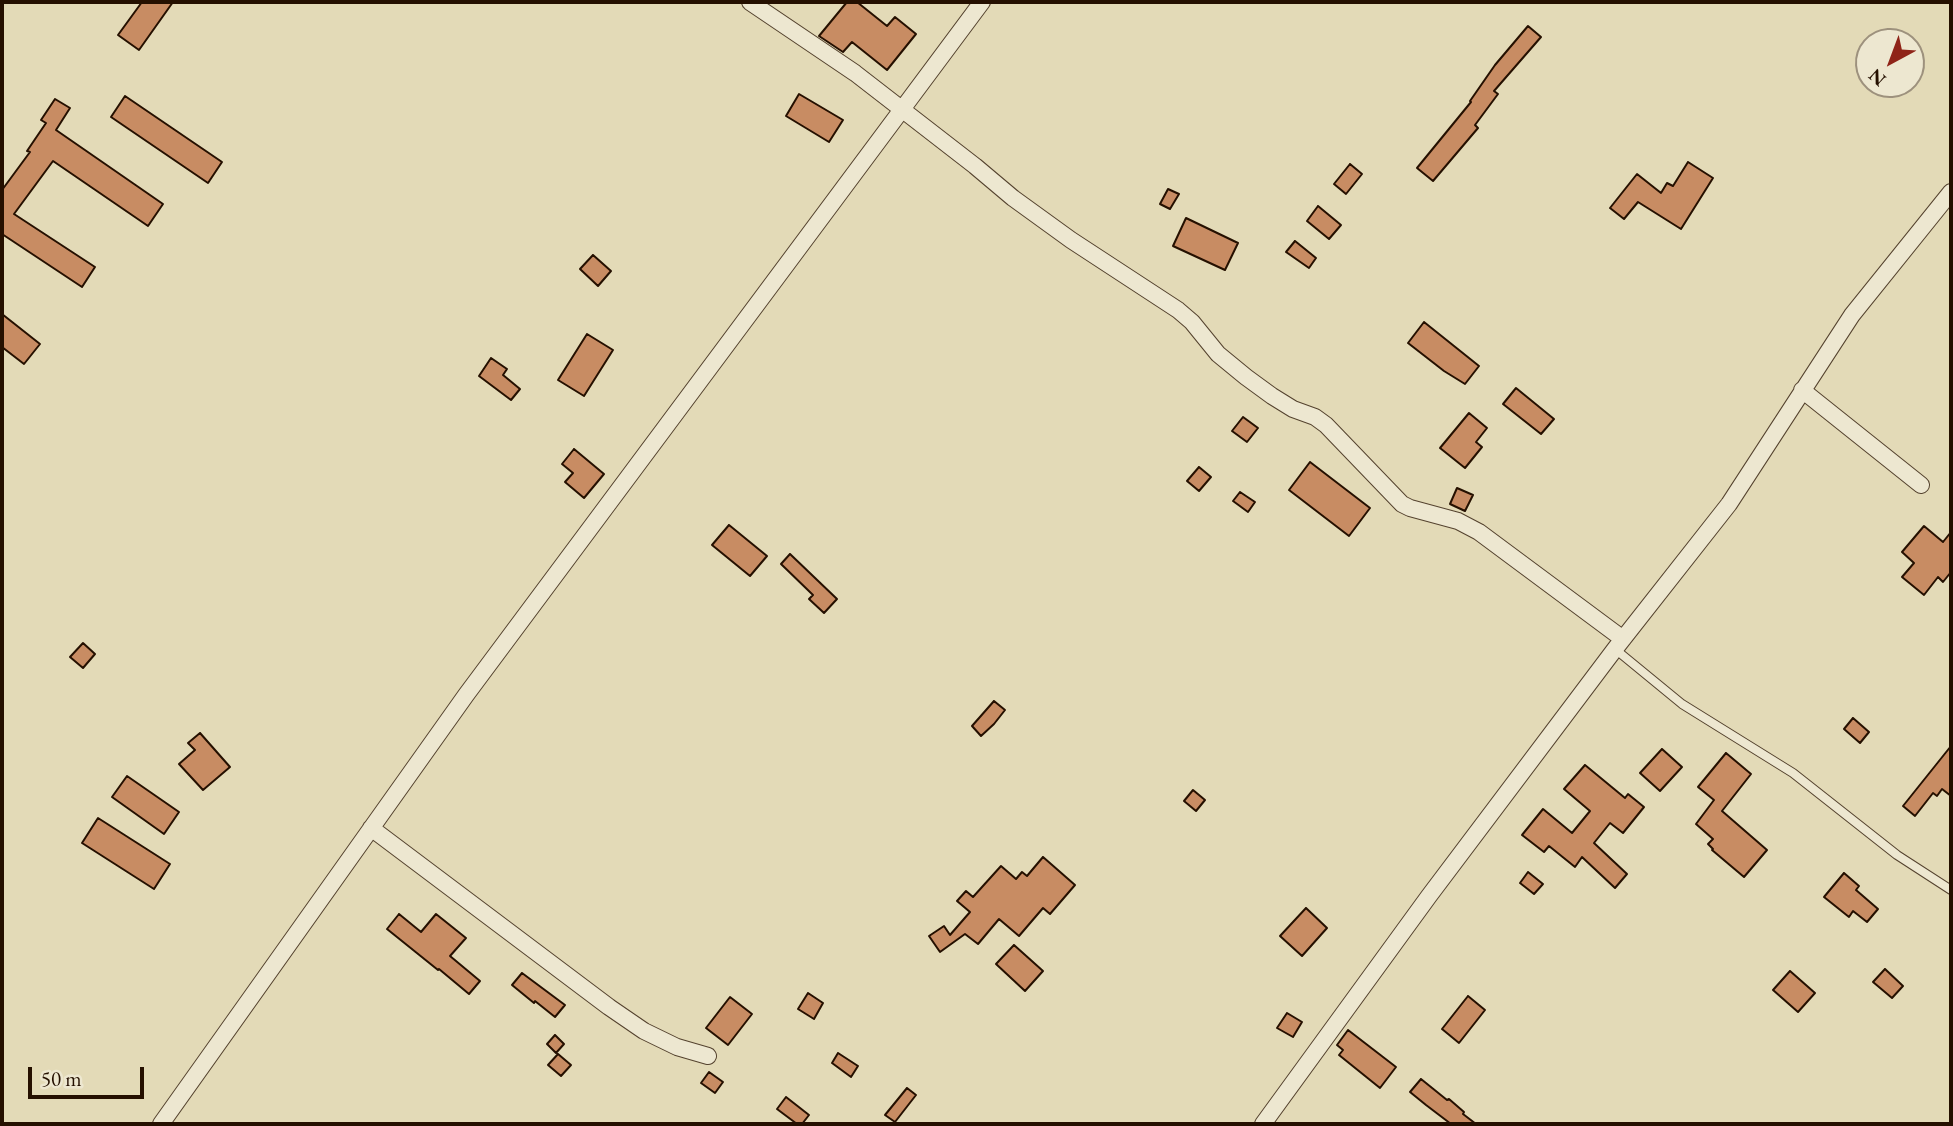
<!DOCTYPE html>
<style>
body{margin:0}
#map{position:relative;width:1953px;height:1126px;overflow:hidden;background:#e3dab7;font-family:"EB Garamond",serif}
canvas{display:block}
.frame{position:absolute;inset:0;border:4px solid #251000;pointer-events:none}
.north{position:absolute;left:1855px;top:28px;width:70px;height:70px;box-sizing:border-box;background:#ede7d0;border:2px solid #9d917d;border-radius:50%;rotate:221deg;font-size:19px;font-weight:700;line-height:28px;text-align:center;color:#251000}
.north::after{content:'';display:block;margin:auto;width:24px;height:32px;background:#8f2418;clip-path:polygon(50% 0,100% 100%,50% 72%,0 100%)}
.scale{position:absolute;left:28px;top:1067px;width:116px;height:32px;box-sizing:border-box;border:4px solid #251000;border-top:0;padding-left:9px;font-size:21px;line-height:24px;white-space:nowrap;color:#251000;-webkit-text-stroke:5px #ede7d0;paint-order:stroke}
</style>
<div id="map">
<canvas width="1953" height="1126"></canvas>
<div class="frame"></div>
<div class="north">N</div>
<div class="scale">50 m</div>
</div>
<script>
const c = document.querySelector('canvas').getContext('2d');
c.lineJoin = 'round';
function fillPath(path, color) {
  c.fillStyle = color;
  c.fill(path, 'evenodd');
}
function toPath(rows) {
  const path = new Path2D();
  for (const r of rows) {
    path.moveTo(r[0], r[1]);
    for (let i = 2; i < r.length; i += 2) path.lineTo(r[i], r[i + 1]);
  }
  return path;
}
function strokePath(path, color, width, dash) {
  c.strokeStyle = color;
  c.lineWidth = width;
  c.lineCap = dash ? 'butt' : 'round';
  c.setLineDash(dash || []);
  c.stroke(path);
}
const building = toPath([
 [142,2,173,2,139,50,118,35,142,2],
 [847,2,857,2,887,26,895,17,916,34,887,70,852,42,843,52,819,36,847,2],
 [1528,26,1541,37,1494,91,1498,94,1475,125,1478,128,1433,181,1417,168,1471,102,1470,101,1495,65,1528,26],
 [799,94,843,120,829,142,786,116,799,94],
 [125,96,222,162,208,183,111,117,125,96],
 [55,99,70,108,56,130,163,204,148,226,53,161,14,214,95,267,82,287,2,234,2,190,30,152,27,151,46,123,41,120,55,99],
 [1688,162,1713,178,1681,229,1638,202,1624,219,1610,208,1637,174,1661,193,1667,183,1673,186,1688,162],
 [1350,164,1362,174,1346,194,1334,184,1350,164],
 [1168,189,1179,194,1170,209,1160,204,1168,189],
 [1318,206,1341,225,1329,239,1307,221,1318,206],
 [1186,218,1238,243,1225,270,1173,246,1186,218],
 [1295,241,1316,258,1309,268,1286,252,1295,241],
 [593,255,611,271,598,286,580,269,593,255],
 [2,314,40,344,24,364,2,347,2,314],
 [1424,322,1479,366,1465,384,1444,371,1408,343,1424,322],
 [587,334,613,350,584,396,558,380,587,334],
 [491,358,507,369,503,375,520,389,511,400,479,376,491,358],
 [1516,388,1554,419,1541,434,1503,404,1516,388],
 [1469,413,1487,428,1476,442,1482,447,1465,468,1440,448,1469,413],
 [1243,417,1258,428,1247,442,1232,431,1243,417],
 [574,449,604,474,584,498,565,482,573,473,562,464,574,449],
 [1310,462,1370,508,1349,536,1289,490,1310,462],
 [1199,467,1211,477,1199,491,1187,481,1199,467],
 [1457,488,1473,495,1465,511,1450,504,1457,488],
 [1240,492,1255,502,1248,512,1233,501,1240,492],
 [729,525,767,556,750,576,712,545,729,525],
 [1924,526,1943,542,1951,532,1951,572,1943,582,1938,577,1924,595,1902,577,1914,563,1902,552,1924,526],
 [790,554,837,599,824,613,809,599,813,595,781,564,790,554],
 [83,643,95,654,83,668,70,657,83,643],
 [994,701,1005,710,994,724,981,736,972,726,994,701],
 [1853,718,1869,732,1860,743,1844,729,1853,718],
 [200,733,230,767,203,790,179,764,195,750,188,743,200,733],
 [1951,746,1951,796,1942,789,1937,796,1933,793,1915,816,1903,806,1951,746],
 [1662,749,1682,767,1660,791,1640,773,1662,749],
 [1726,753,1751,774,1722,811,1767,850,1744,877,1712,850,1713,849,1708,844,1713,839,1696,824,1714,800,1698,787,1726,753],
 [1585,765,1625,798,1628,794,1644,807,1623,833,1610,823,1594,843,1627,874,1615,888,1582,857,1575,867,1549,846,1544,852,1522,835,1543,809,1572,833,1590,811,1564,789,1585,765],
 [127,776,179,812,164,834,112,797,127,776],
 [1193,790,1205,800,1196,811,1184,801,1193,790],
 [98,818,170,864,154,889,82,843,98,818],
 [1043,857,1075,885,1050,914,1043,908,1019,936,999,919,978,944,965,934,940,952,929,936,944,926,950,935,970,912,957,901,966,891,973,897,1001,866,1016,879,1022,872,1027,876,1043,857],
 [1528,872,1543,884,1534,894,1520,883,1528,872],
 [1844,873,1859,886,1856,890,1878,909,1867,922,1853,911,1849,917,1824,897,1844,873],
 [1306,908,1327,928,1302,956,1280,936,1306,908],
 [399,914,421,932,436,914,466,938,450,956,480,981,469,994,439,969,438,970,387,929,399,914],
 [1014,945,1043,971,1025,991,996,964,1014,945],
 [1885,969,1903,986,1892,998,1873,982,1885,969],
 [1790,971,1815,993,1798,1012,1773,990,1790,971],
 [522,973,565,1005,555,1017,535,1001,534,1003,512,985,522,973],
 [808,993,823,1003,814,1019,798,1009,808,993],
 [1468,996,1485,1010,1459,1043,1442,1029,1468,996],
 [730,997,752,1014,728,1045,706,1028,730,997],
 [1287,1013,1302,1022,1293,1037,1277,1028,1287,1013],
 [1348,1030,1396,1067,1380,1088,1339,1055,1343,1050,1337,1045,1348,1030],
 [555,1035,564,1044,556,1053,547,1044,555,1035],
 [838,1053,858,1066,851,1077,832,1063,838,1053],
 [558,1054,571,1065,561,1076,548,1065,558,1054],
 [709,1072,723,1082,715,1093,701,1083,709,1072],
 [1421,1079,1447,1100,1449,1099,1464,1112,1463,1114,1476,1124,1451,1124,1426,1105,1410,1092,1421,1079],
 [907,1088,916,1095,895,1122,885,1115,907,1088],
 [786,1097,809,1115,802,1124,797,1124,777,1109,786,1097]
]);
fillPath(building, '#c88c63');
strokePath(building, '#251000', 2);
const lane = toPath([
 [1615,649,1682,704,1793,773,1897,855,1951,890]
]);
const street = toPath([
 [750,2,855,73,975,166,1013,198,1071,240,1178,310,1192,322,1218,354,1246,377,1272,396,1293,409,1315,417,1326,425,1402,504,1410,508,1458,521,1479,532,1623,639],
 [1802,390,1921,485],
 [371,828,609,1007,644,1031,677,1047,708,1056],
 [161,1124,466,695,982,2],
 [1263,1124,1429,896,1615,649,1729,504,1852,315,1951,192]
]);
strokePath(lane, '#54422e', 10);
strokePath(street, '#54422e', 18);
strokePath(lane, '#ede7d0', 8);
strokePath(street, '#ede7d0', 16);
</script>
